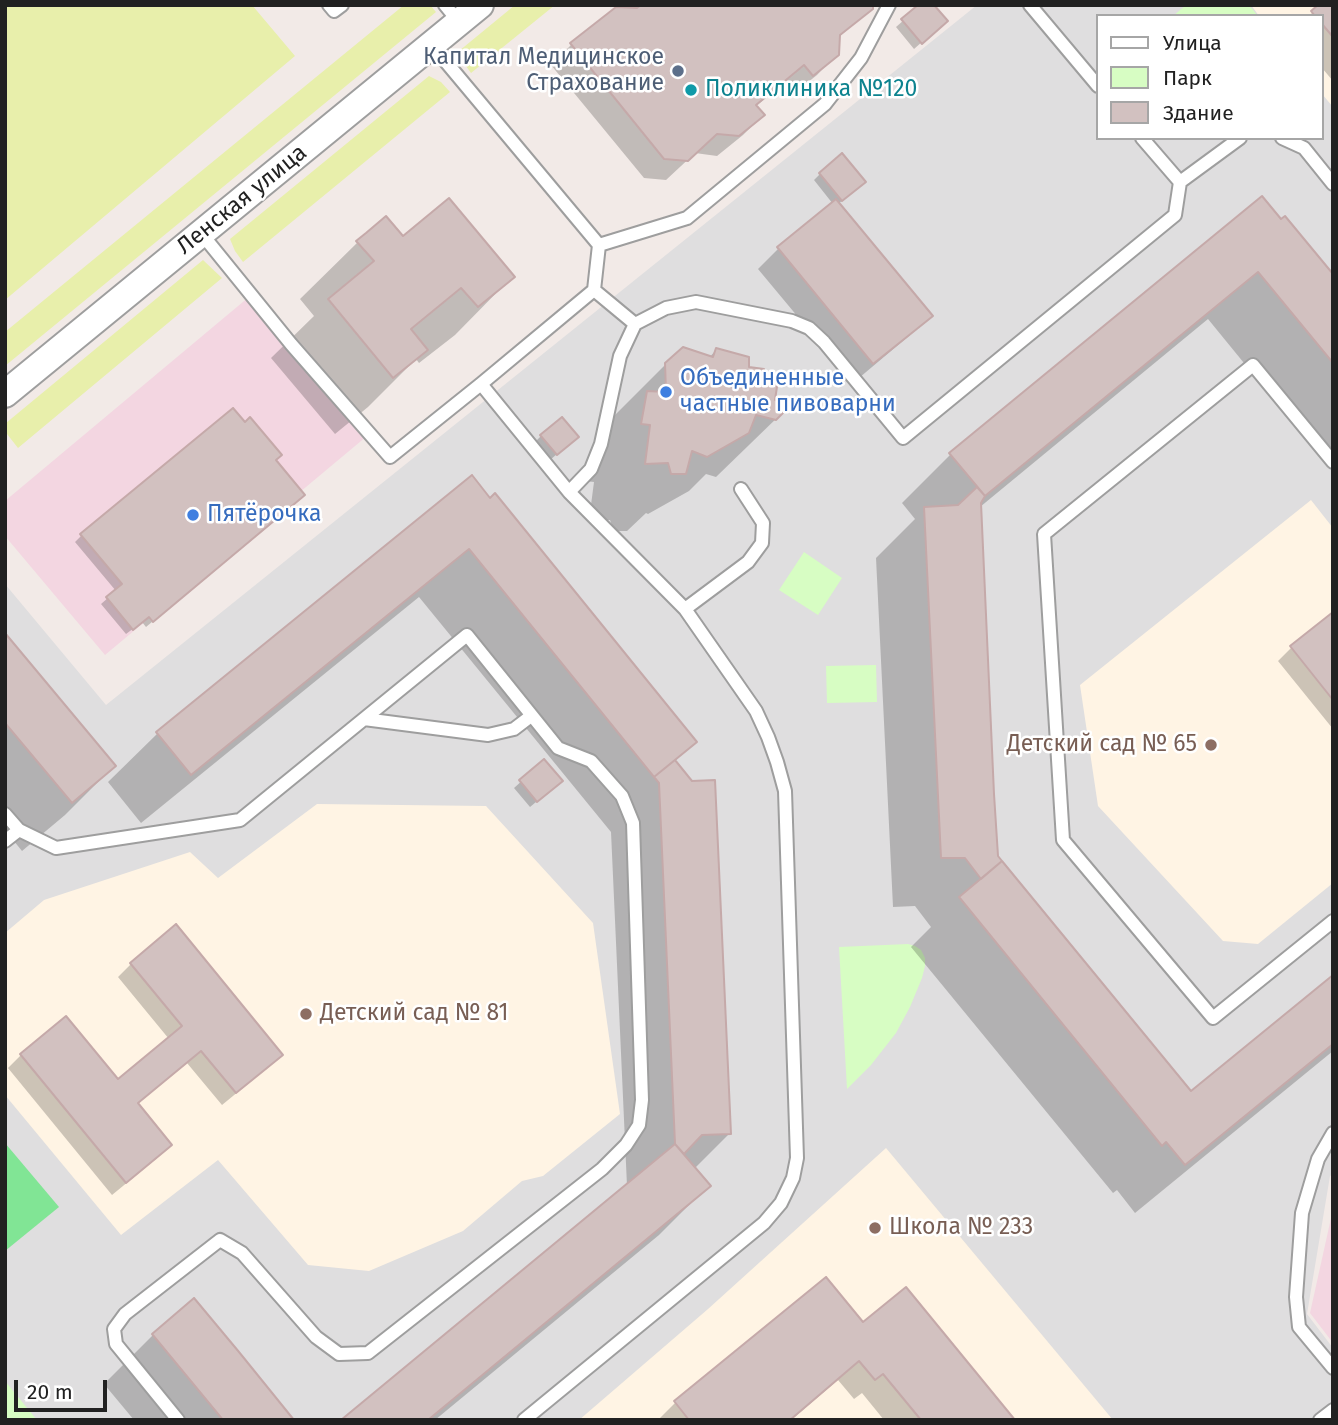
<!DOCTYPE html>
<meta charset="utf-8">
<style>
body{margin:0}
#map{position:relative;width:1338px;height:1425px;overflow:hidden;background:#f2eae7;font-family:"Fira Sans",sans-serif}
canvas{display:block}
.frame{position:absolute;inset:0;border:7px solid #212121;pointer-events:none}
.legend{position:absolute;left:1096px;top:14px;width:228px;height:126px;box-sizing:border-box;background:#fff;border:2px solid #a6a6a6;margin:0;padding:9px 12px;list-style:none;font-size:21px;color:#212121}
.legend li{display:flex;align-items:center;gap:14px;height:35px}
.legend b{width:35px;border:2px solid #a6a6a6}
.scale{position:absolute;left:14px;top:1380px;width:93px;height:32px;box-sizing:border-box;border:4px solid #212121;border-top:0;padding-left:9px;font-size:21px;line-height:24px;white-space:nowrap;color:#212121;-webkit-text-stroke:5px #fff;paint-order:stroke}
</style>
<div id="map">
<canvas width="1338" height="1425"></canvas>
<div class="frame"></div>
<ul class="legend">
<li><b style="height:9px;background:#fff"></b>Улица</li>
<li><b style="height:19px;background:#d7fdc3"></b>Парк</li>
<li><b style="height:19px;background:#d2c1c0"></b>Здание</li>
</ul>
<div class="scale">20 m</div>
</div>
<script>
const c = document.querySelector('canvas').getContext('2d');
c.lineJoin = 'round';
function fillPath(path, color) {
  c.fillStyle = color;
  c.fill(path, 'evenodd');
}
function toPath(rows) {
  const path = new Path2D();
  for (const r of rows) {
    path.moveTo(r[0], r[1]);
    for (let i = 2; i < r.length; i += 2) path.lineTo(r[i], r[i + 1]);
  }
  return path;
}
function strokePath(path, color, width, dash) {
  c.strokeStyle = color;
  c.lineWidth = width;
  c.lineCap = dash ? 'butt' : 'round';
  c.setLineDash(dash || []);
  c.stroke(path);
}
function write(font, color, halo, rows, align = 'center') {
  c.font = font + ' "Fira Sans",sans-serif';
  c.lineWidth = 5;
  c.setLineDash([]);
  c.textBaseline = 'middle';
  c.strokeStyle = halo;
  c.fillStyle = color;
  for (const [text, x, y, turn = 0] of rows) {
    c.save();
    c.translate(x, y);
    c.rotate((+turn || 0) * Math.PI / 180);
    c.textAlign = isNaN(turn) ? turn : align;
    if (halo) c.strokeText(text, 0, 0);
    c.fillText(text, 0, 0);
    c.restore();
  }
}
fillPath(toPath([
 [977,5,1333,5,1333,1174,1330,1176,1307,1314,1333,1348,1333,1420,5,1420,5,584,106,705],
 [1098,16,1322,16,1322,138,1098,138]
]), '#dfdedf');
fillPath(toPath([
 [256,291,373,431,105,655,5,536,5,501],
 [1333,1209,1333,1343,1310,1313]
]), '#f3d6e1');
fillPath(toPath([
 [1251,5,1333,5,1333,107,1322,94,1322,16,1259,16],
 [1311,500,1333,528,1333,883,1258,944,1223,941,1098,806,1080,685],
 [317,804,486,806,593,923,620,1114,543,1176,522,1181,463,1231,369,1271,308,1265,218,1160,121,1235,5,1095,5,933,44,900,190,852,218,878],
 [886,1148,1113,1420,579,1420,708,1309]
]), '#fff4e4');
fillPath(toPath([
 [5,5,252,5,295,56,5,300],
 [404,5,430,5,436,12,5,366,5,332],
 [515,5,555,5,471,73,463,62,459,51],
 [429,76,441,82,450,92,243,262,235,251,230,239],
 [203,260,222,278,18,448,7,434,6,423]
]), '#e8efab');
fillPath(toPath([
 [1186,5,1249,5,1258,16,1173,16],
 [804,552,842,578,818,615,779,590],
 [876,665,877,702,827,703,826,666],
 [908,944,915,946,921,950,925,958,925,966,922,978,910,1007,896,1033,871,1065,847,1089,839,947],
 [5,1381,37,1420,5,1420]
]), '#d7fdc3');
fillPath(toPath([
 [5,1143,59,1207,5,1251]
]), '#81e595');
fillPath(toPath([
 [629,5,871,5,871,8,838,38,837,54,817,75,792,95,783,84,755,107,763,115,743,135,717,156,695,153,666,180,644,178,551,65,571,45,616,9,625,9],
 [921,5,939,27,914,49,896,27],
 [1320,5,1333,5,1333,81,1322,68,1322,16,1309,16],
 [820,174,857,188,838,204,930,315,910,335,853,383,758,269,778,249,833,204,814,180],
 [1262,198,1333,277,1333,454,1324,461,1208,319,980,507,996,856,1191,1094,1333,978,1333,1051,1135,1213,1117,1190,1113,1193,911,947,931,927,915,906,893,907,876,558,915,519,902,503,951,454],
 [403,239,512,277,455,335,419,363,416,359,368,407,335,434,271,358,314,316,300,299,358,242],
 [716,350,747,368,782,413,716,477,706,474,689,491,648,514,646,513,627,531,614,531,610,520,589,520,594,482,585,481,590,450,608,432,608,422,666,364,709,358],
 [244,425,274,461,297,501,146,627,142,622,126,634,101,604,116,591,75,542,81,536],
 [541,436,570,443,550,460,535,442],
 [472,477,695,742,674,762,729,1134,694,1169,708,1186,659,1235,435,1420,344,1420,627,1186,611,832,419,597,141,823,108,782,157,734],
 [1333,614,1333,729,1278,661,1291,648],
 [5,635,114,766,65,815,22,851,5,830],
 [544,761,554,787,530,807,514,788],
 [131,964,267,1068,222,1105,187,1063,137,1104,170,1145,157,1158,112,1195,8,1068,21,1055,117,1082,169,1039,118,977],
 [826,1279,863,1324,1013,1420,884,1420,862,1393,854,1399,838,1380,791,1420,658,1420,675,1403],
 [153,1335,292,1420,134,1420,104,1384]
]), '#0003');
const building = toPath([
 [641,5,873,5,873,9,840,35,839,55,813,76,804,65,756,105,765,115,739,136,717,134,688,161,664,159,570,43,616,7,637,8,641,5],
 [918,5,934,5,948,21,922,44,901,19,918,5],
 [1318,5,1333,5,1333,37,1322,24,1322,16,1315,16,1311,11,1318,5],
 [842,153,866,182,842,201,819,173,842,153],
 [1262,196,1281,219,1285,216,1333,274,1333,363,1258,272,985,496,949,453,1262,196],
 [449,198,515,277,478,307,461,288,411,329,428,350,393,378,328,299,374,261,356,241,366,233,386,216,403,236,449,198],
 [836,199,933,316,873,364,777,247,836,199],
 [683,347,713,357,716,348,749,357,749,367,764,369,765,376,778,380,775,400,783,402,783,413,776,420,756,415,749,433,707,457,692,451,686,474,671,474,668,463,645,464,650,425,641,424,647,391,666,392,665,363,683,347],
 [233,408,245,422,250,417,282,455,276,460,305,495,153,622,149,617,133,630,106,597,122,584,80,534,233,408],
 [562,417,579,437,557,455,540,435,562,417],
 [472,475,490,498,495,493,697,742,654,777,469,549,191,775,156,732,472,475],
 [977,487,985,496,981,503,994,794,998,856,1002,861,981,879,965,858,941,858,924,507,958,505,977,487],
 [1333,612,1333,700,1290,646,1333,612],
 [5,633,116,766,72,803,5,723,5,633],
 [544,759,563,781,537,802,519,780,544,759],
 [675,760,692,781,715,780,731,1134,702,1135,684,1154,675,1144,659,783,654,777,675,760],
 [1002,861,1191,1091,1333,975,1333,1044,1185,1165,1166,1142,1162,1146,959,897,1002,861],
 [176,924,283,1055,236,1093,201,1051,138,1103,172,1145,126,1183,20,1054,66,1016,118,1079,182,1026,130,963,176,924],
 [675,1144,711,1186,428,1420,341,1420,675,1144],
 [826,1277,863,1322,906,1287,1015,1420,921,1420,883,1374,875,1380,859,1361,790,1420,689,1420,674,1401,826,1277],
 [194,1298,239,1352,294,1420,223,1420,152,1334,194,1298]
]);
fillPath(building, '#d2c1c0');
strokePath(building, '#c5a9a9', 2);
const service = toPath([
 [329,5,334,11,342,5],
 [445,5,459,22],
 [1030,5,1098,86],
 [1142,138,1180,182],
 [1282,138,1304,148,1333,184],
 [201,233,291,344,390,457,481,384,594,290,599,245,431,44],
 [599,245,687,218,825,104,861,58,889,5],
 [594,290,635,324],
 [481,384,569,492,685,609,756,711,768,737,777,762,785,791,797,1158,793,1178,781,1203,764,1223,524,1420],
 [1333,462,1253,365,1044,534,1063,840,1213,1018,1333,921],
 [569,492,591,469,601,444,620,356,635,324,666,308,696,302,792,321,809,328,824,342,903,438,1175,215,1180,182,1240,138],
 [685,609,748,562,762,543,763,523,741,489],
 [364,719,488,735,514,729,531,716],
 [5,814,19,830,56,848,240,820,467,635,558,748,591,761,622,796,633,823,642,1100,639,1125,626,1145,602,1169,368,1353,339,1354,316,1337,242,1253,220,1240,125,1314,114,1329,116,1344,178,1420],
 [5,841,19,830],
 [1333,1133,1318,1159,1302,1213,1296,1297,1299,1327,1333,1368],
 [1320,1420,1333,1410]
]);
const minor = toPath([
 [5,394,480,5]
]);
strokePath(service, '#9e9e9e', 16);
strokePath(minor, '#9e9e9e', 30);
strokePath(service, '#fff', 12);
strokePath(minor, '#fff', 26);
for (const [x, y, r, color] of [
 [678,71,7,"#5c6f8a"],
 [691,90,7,"#0f9aa8"],
 [666,392,7,"#3f7fe0"],
 [193,515,7,"#3f7fe0"],
 [1211,745,7,"#8d6e63"],
 [306,1014,7,"#8d6e63"],
 [875,1228,7,"#8d6e63"]
]) {
  const dot = new Path2D();
  dot.arc(x, y, r, 0, 2 * Math.PI);
  c.fillStyle = color;
  c.fill(dot);
  strokePath(dot, '#fff', 2.5);
}
write('23px', '#4e5e75', '#fff', [
 ["Капитал Медицинское",664,58],
 ["Страхование",664,84]
], 'right');
write('23px', '#0d838f', '#fff', [
 ["Поликлиника №120",705,90]
], 'left');
write('23px', '#212121', '#fff', [
 ["Ленская улица",242,200,-39]
]);
write('23px', '#366cbe', '#fff', [
 ["Объединенные",680,379],
 ["частные пивоварни",680,405],
 ["Пятёрочка",207,515]
], 'left');
write('23px', '#785e54', '#fff', [
 ["Детский сад № 65",1197,745,"right"],
 ["Детский сад № 81",320,1014],
 ["Школа № 233",889,1228]
], 'left');
</script>
